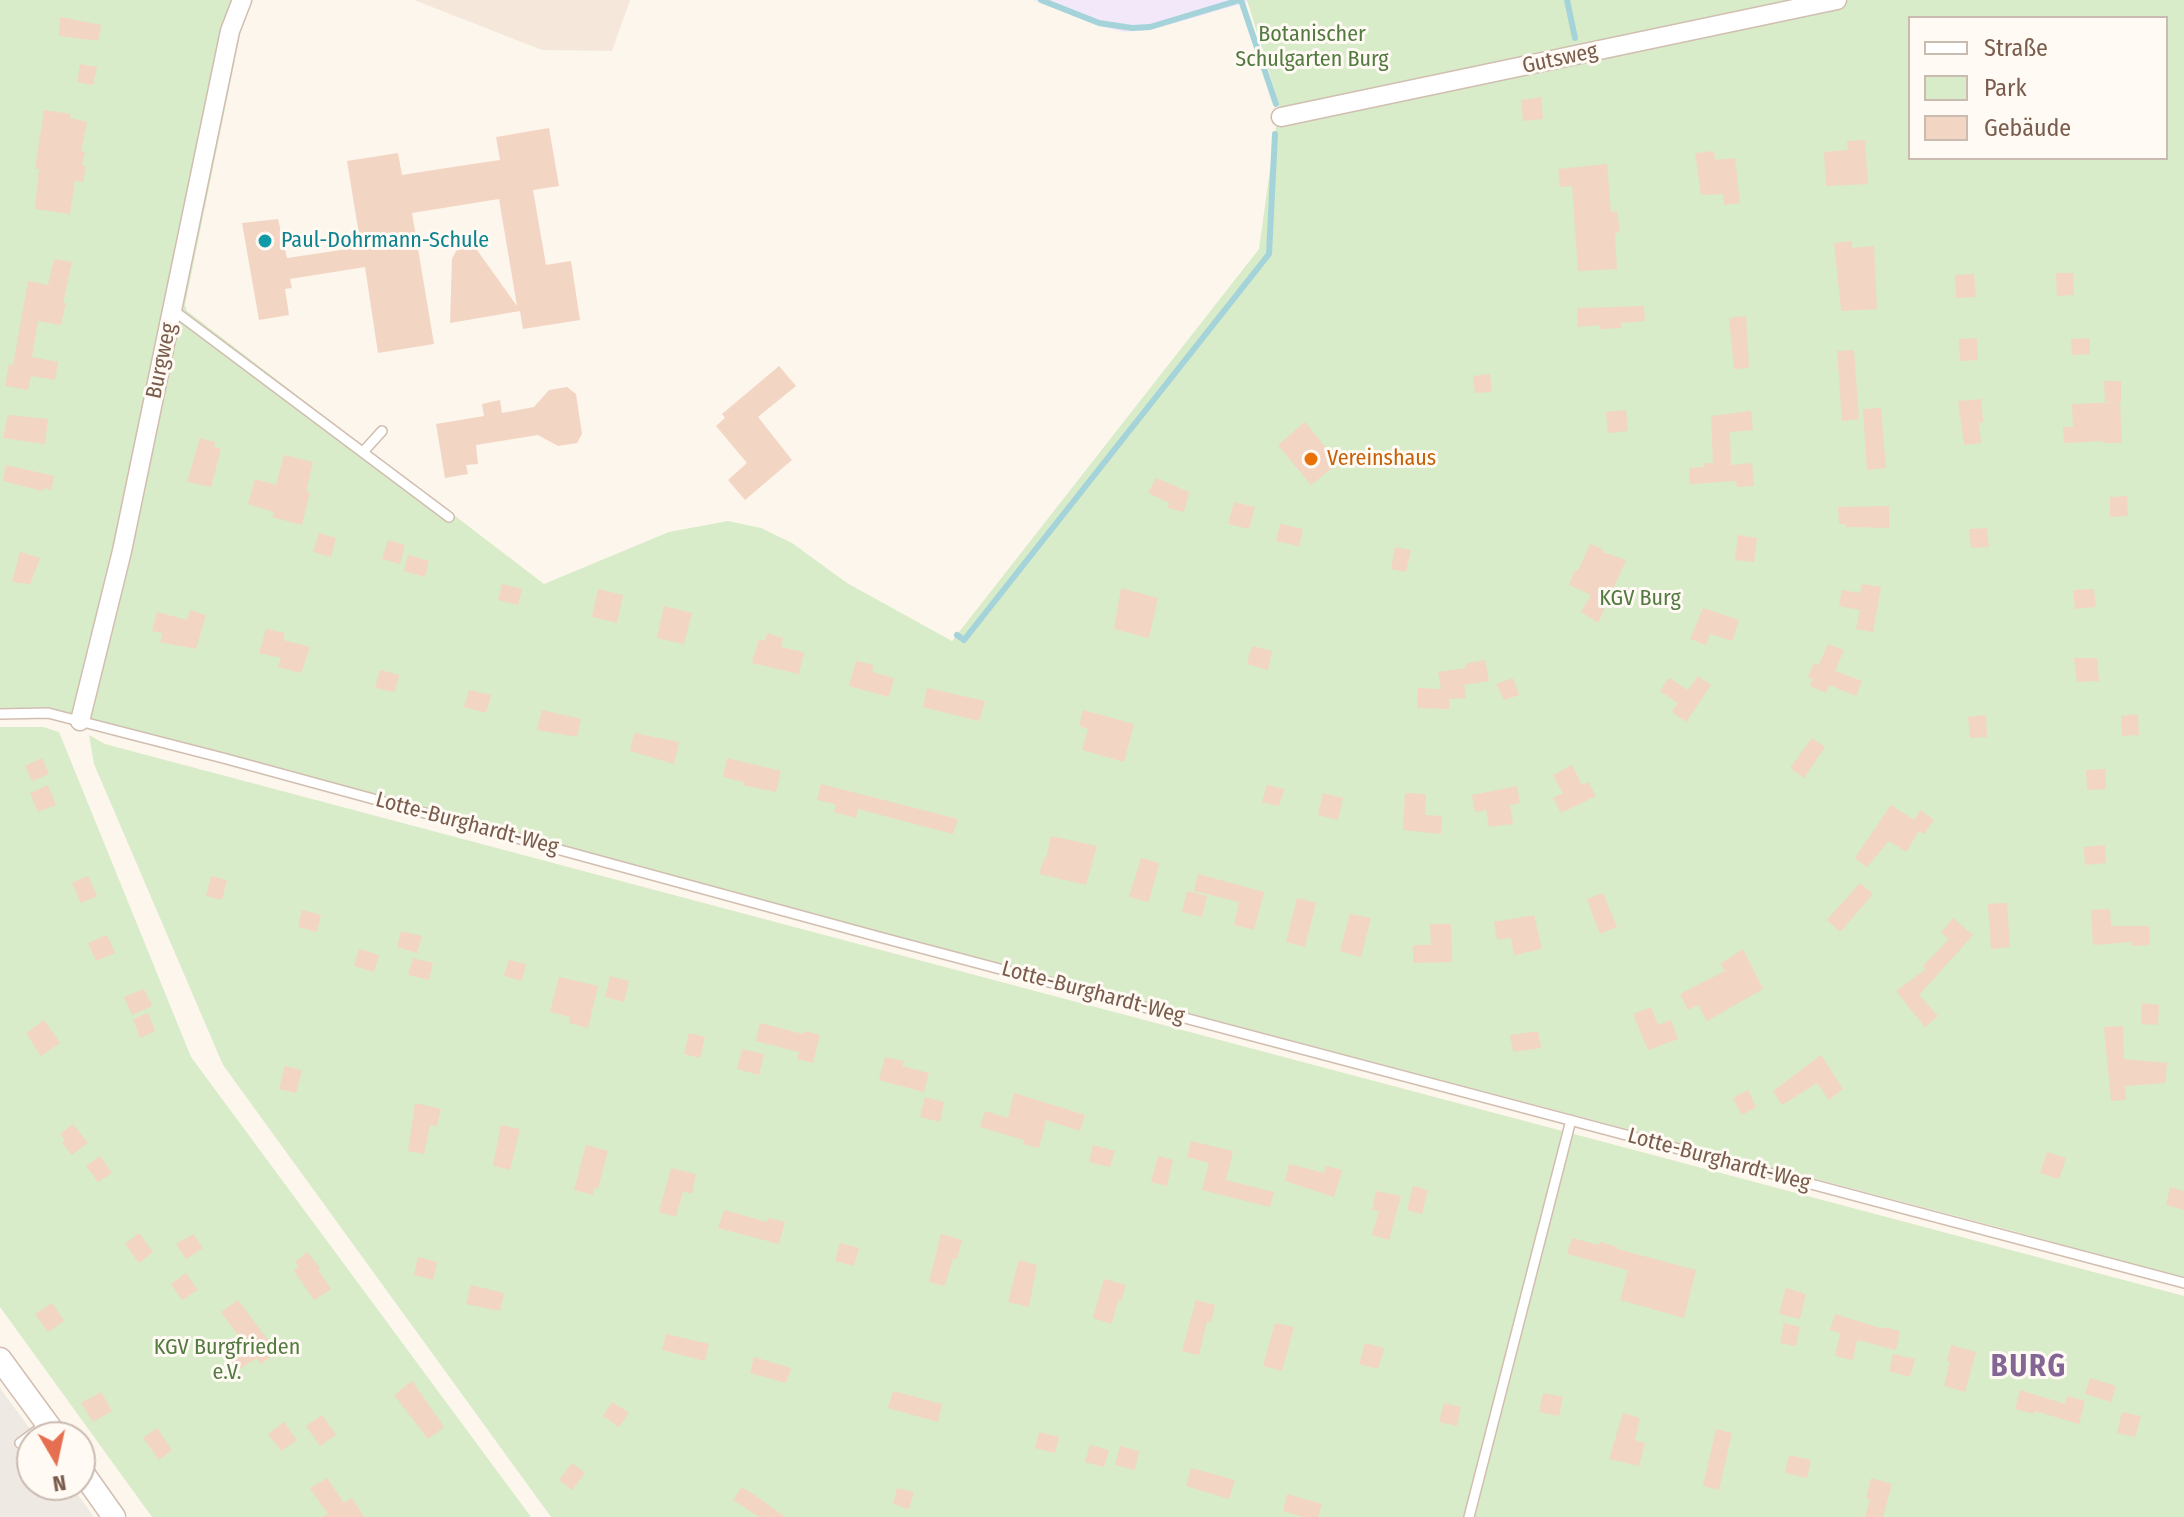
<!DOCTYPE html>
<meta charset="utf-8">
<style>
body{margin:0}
#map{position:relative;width:2184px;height:1517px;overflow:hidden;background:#fdf6ec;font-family:"Fira Sans Condensed",sans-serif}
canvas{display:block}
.legend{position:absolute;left:1908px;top:16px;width:260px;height:144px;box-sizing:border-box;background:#fffaf3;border:2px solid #cabbb1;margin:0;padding:10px 14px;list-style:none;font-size:24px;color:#7a5c4d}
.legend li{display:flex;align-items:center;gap:16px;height:40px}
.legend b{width:40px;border:2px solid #cabbb1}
.north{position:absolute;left:16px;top:1421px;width:80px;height:80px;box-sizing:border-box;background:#fffaf3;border:2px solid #cabbb1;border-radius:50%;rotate:171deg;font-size:22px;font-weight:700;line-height:32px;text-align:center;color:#7a5c4d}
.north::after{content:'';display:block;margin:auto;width:28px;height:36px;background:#e76f51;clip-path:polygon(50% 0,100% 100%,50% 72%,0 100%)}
</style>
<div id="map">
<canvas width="2184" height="1517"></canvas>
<ul class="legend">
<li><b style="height:10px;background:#fff"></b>Straße</li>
<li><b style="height:22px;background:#d8ecc9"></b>Park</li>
<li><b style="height:22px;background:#f3d5c3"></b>Gebäude</li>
</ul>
<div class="north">N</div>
</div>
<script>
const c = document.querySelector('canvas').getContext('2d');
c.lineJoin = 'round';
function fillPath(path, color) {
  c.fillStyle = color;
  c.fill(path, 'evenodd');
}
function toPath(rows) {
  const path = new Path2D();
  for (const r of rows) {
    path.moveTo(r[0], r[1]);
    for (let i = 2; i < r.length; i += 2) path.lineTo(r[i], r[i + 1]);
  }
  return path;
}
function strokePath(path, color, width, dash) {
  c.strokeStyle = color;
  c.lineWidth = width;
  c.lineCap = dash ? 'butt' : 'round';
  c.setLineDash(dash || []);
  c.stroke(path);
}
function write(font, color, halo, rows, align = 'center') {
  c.font = font + ' "Fira Sans Condensed",sans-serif';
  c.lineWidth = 6;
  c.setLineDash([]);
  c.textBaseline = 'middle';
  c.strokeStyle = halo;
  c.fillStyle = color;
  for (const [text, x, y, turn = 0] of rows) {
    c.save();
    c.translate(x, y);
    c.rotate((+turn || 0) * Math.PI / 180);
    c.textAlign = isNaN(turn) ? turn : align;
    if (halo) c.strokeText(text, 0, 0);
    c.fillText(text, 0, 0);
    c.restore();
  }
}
fillPath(toPath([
 [414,0,630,0,612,51,542,50]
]), '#f5e8da');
fillPath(toPath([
 [0,1388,36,1437,32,1437,32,1485,71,1485,94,1517,0,1517]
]), '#efe9e4');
fillPath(toPath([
 [1033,0,1412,0,1279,104,1248,2,1151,30,1123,32,1096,25]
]), '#f3e8fa');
fillPath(toPath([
 [0,0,242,0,231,31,241,30,185,305,187,311,544,584,669,532,728,521,761,528,792,543,847,583,952,641,1259,249,1279,104,1247,0,2184,0,2184,1279,2013,1231,188,749,48,713,0,714],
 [1910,18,2166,18,2166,158,1910,158],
 [0,727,43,727,59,732,191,1057,531,1517,152,1517,0,1307],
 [89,735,105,744,2184,1296,2184,1517,551,1517,223,1065,94,764]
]), '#d8ecc9');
strokePath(toPath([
 [1041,0,1099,23,1132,28,1150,27,1240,0],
 [1241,0,1276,104],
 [1567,0,1575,38],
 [957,635,964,640,1269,254,1275,134]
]), '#a5d3da', 6);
fillPath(toPath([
 [60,17,101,25,98,41,59,36],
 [80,64,97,67,93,85,77,82],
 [1541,97,1543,119,1523,121,1521,100],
 [44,110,71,114,70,118,87,122,81,151,85,152,82,165,86,166,83,182,75,180,70,214,35,209,39,169,35,169],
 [549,128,559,186,533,190,546,265,571,261,580,320,523,329,520,311,450,323,452,259,456,251,464,247,477,250,517,306,499,199,412,213,434,344,378,353,365,267,290,279,292,288,285,289,289,315,259,320,242,223,278,219,287,258,361,247,347,161,398,153,402,175,459,166,500,160,496,137],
 [1865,140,1868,184,1826,186,1824,152,1848,150,1847,141],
 [1714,151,1715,160,1735,158,1740,203,1724,205,1723,194,1701,195,1695,153],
 [1607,164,1611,212,1617,211,1620,232,1615,233,1617,269,1578,271,1572,186,1560,187,1558,169],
 [1852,241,1852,248,1874,246,1877,309,1841,311,1834,243],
 [54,259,72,262,63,303,66,303,61,325,38,321,32,357,58,362,55,380,31,376,28,390,5,386,9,364,13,365,28,281,48,285],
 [2056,273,2073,273,2074,295,2057,296],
 [1974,274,1976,297,1956,298,1955,275],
 [1644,306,1645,321,1621,323,1621,328,1600,329,1600,325,1578,327,1577,308],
 [1746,316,1749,368,1734,369,1729,318],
 [1977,338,1978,360,1960,361,1959,339],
 [2090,338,2090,354,2072,355,2071,339],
 [1854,350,1859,419,1842,421,1837,351],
 [779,366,796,386,758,417,792,460,745,500,728,480,747,463,716,426,725,418,722,414],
 [1490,374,1492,392,1475,393,1473,376],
 [2104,381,2121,381,2121,402,2105,402],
 [567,387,576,394,582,434,577,443,558,446,538,435,476,445,478,464,466,465,468,474,445,478,436,424,484,416,482,404,500,400,502,413,534,407,549,390],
 [1981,399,1983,422,1979,423,1981,443,1964,445,1958,401],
 [2120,402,2122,443,2103,443,2103,441,2064,443,2063,427,2073,427,2072,404],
 [1881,408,1886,468,1867,470,1863,409],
 [1626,410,1628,431,1608,433,1606,412],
 [1751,411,1753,430,1730,432,1731,465,1752,463,1754,486,1737,487,1736,481,1690,484,1689,468,1704,467,1704,463,1713,463,1711,416],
 [8,415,48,419,45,444,3,438],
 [1305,422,1338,463,1311,485,1278,445],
 [200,438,215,442,214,447,221,449,211,487,187,482],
 [284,455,313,462,306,491,310,492,302,525,272,517,274,512,248,504,255,479,276,485],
 [6,465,54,476,51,490,44,488,43,491,3,481],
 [1156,478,1189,492,1184,512,1168,508,1169,503,1148,493],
 [2127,496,2128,516,2110,517,2110,497],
 [1234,502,1255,507,1249,529,1228,524],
 [1889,506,1889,528,1846,527,1846,524,1839,524,1838,507],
 [1280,524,1303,529,1299,546,1276,541],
 [1987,528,1989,547,1971,548,1969,529],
 [319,533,336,538,331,557,313,552],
 [1738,535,1757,538,1754,562,1735,560],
 [388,540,405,545,400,564,382,559],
 [1590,544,1604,550,1603,552,1626,560,1598,623,1581,612,1591,595,1569,585,1575,570,1578,571],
 [1395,547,1411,550,1406,572,1391,569],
 [20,552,40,558,30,584,12,582],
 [408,555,429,561,425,577,404,571],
 [502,584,522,589,518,605,498,600],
 [1862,584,1881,587,1873,632,1856,629,1860,610,1839,606,1842,590,1860,593],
 [1121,588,1158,598,1149,638,1114,629],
 [598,589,623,595,617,623,592,617],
 [2094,589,2096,607,2075,609,2073,590],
 [664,606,692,613,684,644,657,638],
 [1703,608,1739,620,1732,641,1710,634,1706,645,1690,639],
 [190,610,206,615,196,649,160,642,163,633,152,631,157,612,187,620],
 [266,629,285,633,283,640,310,647,301,673,278,667,281,658,259,653],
 [767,633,783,638,781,647,804,652,799,674,752,663,759,639,765,641],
 [1828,644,1844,650,1835,671,1862,681,1856,696,1829,685,1826,693,1810,686,1813,679,1808,677,1814,663,1819,665],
 [1252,646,1272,651,1268,670,1247,664],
 [2074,658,2097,658,2099,681,2077,682],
 [1485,660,1489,681,1464,685,1466,698,1449,699,1449,709,1417,708,1418,688,1441,689,1438,672,1466,668,1465,664],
 [856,661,874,665,872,672,894,678,889,697,849,686],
 [380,670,399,675,395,692,375,688],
 [1698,676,1711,685,1686,722,1672,712,1678,703,1660,691,1669,678,1688,690],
 [1513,678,1519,695,1504,700,1496,684],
 [927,688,985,701,979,721,923,707],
 [469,690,491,695,486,713,464,707],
 [542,710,581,719,577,737,537,730],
 [1083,710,1134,724,1124,762,1082,750,1088,729,1079,726],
 [2138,714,2139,735,2122,736,2121,716],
 [1986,715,1987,737,1970,738,1968,717],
 [634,733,679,742,674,764,630,751],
 [1812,738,1825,747,1804,778,1790,768],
 [42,758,49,774,32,781,25,766],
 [727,758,781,771,776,792,743,785,744,782,723,777],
 [1572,765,1582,785,1588,782,1596,796,1561,813,1553,798,1563,793,1553,775],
 [2105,769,2106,789,2087,790,2086,770],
 [821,784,958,819,953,834,858,809,856,818,834,812,836,804,817,800],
 [48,785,56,805,38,812,30,793],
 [1267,785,1284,789,1279,806,1262,802],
 [1517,786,1520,803,1510,805,1513,824,1489,827,1486,810,1475,812,1472,795],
 [1323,793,1343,798,1338,820,1318,815],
 [1405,793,1426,794,1425,815,1442,816,1441,834,1403,830],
 [1891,805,1914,820,1920,810,1934,820,1924,834,1919,831,1906,852,1889,841,1867,867,1855,858],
 [1051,836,1097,846,1086,885,1039,874,1044,858,1046,859],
 [2105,845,2106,863,2085,865,2084,847],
 [1141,858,1159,863,1149,902,1129,897],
 [1198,874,1264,892,1254,930,1234,925,1239,902,1194,891],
 [88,876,97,896,81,903,72,883],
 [211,876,227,880,222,900,206,896],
 [1860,883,1873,894,1840,932,1827,920],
 [1187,891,1207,896,1202,917,1182,912],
 [1603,893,1617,927,1600,934,1587,899],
 [1297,898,1316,903,1305,947,1286,942],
 [2007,903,2010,947,1991,949,1988,904],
 [2110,909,2111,926,2149,926,2150,945,2132,946,2131,942,2093,945,2091,910],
 [302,910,321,915,317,932,298,927],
 [1350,914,1371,918,1361,957,1340,951],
 [1534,915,1542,949,1514,955,1511,938,1497,940,1494,922],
 [1953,918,1973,935,1919,995,1938,1016,1925,1027,1896,991,1926,969,1923,966,1949,939,1941,933],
 [1430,924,1451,924,1452,962,1413,963,1413,945,1431,945],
 [401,931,422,936,417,953,397,947],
 [107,935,115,953,96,961,88,943],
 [359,949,379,955,374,972,354,966],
 [1743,949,1763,989,1707,1021,1698,1005,1688,1010,1680,994,1725,971,1720,964],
 [413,958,433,963,429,980,408,975],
 [509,960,526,964,522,981,504,976],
 [610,976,629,981,624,1002,605,997],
 [559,977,598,986,588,1028,569,1023,570,1017,550,1012],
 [144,989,152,1006,132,1015,124,997],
 [2142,1003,2159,1005,2158,1025,2141,1024],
 [1651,1007,1658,1025,1671,1020,1678,1039,1648,1050,1633,1014],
 [148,1013,155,1031,140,1038,133,1019],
 [44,1020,60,1043,41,1056,26,1033],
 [760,1023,803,1034,804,1031,820,1035,813,1063,797,1059,799,1052,756,1041],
 [2123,1026,2124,1059,2167,1063,2165,1083,2125,1086,2126,1100,2111,1101,2104,1027],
 [1538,1031,1541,1048,1513,1052,1510,1035],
 [689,1033,705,1037,700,1058,684,1054],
 [742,1049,764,1054,759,1075,737,1069],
 [1821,1055,1843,1089,1829,1100,1817,1083,1782,1105,1773,1091],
 [885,1057,904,1061,902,1066,929,1073,924,1092,879,1080],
 [285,1066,302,1070,296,1093,279,1089],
 [1748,1090,1756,1107,1742,1115,1733,1098],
 [1014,1093,1085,1115,1080,1131,1046,1120,1039,1148,1023,1144,1024,1140,980,1127,985,1111,1008,1118],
 [925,1097,944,1102,940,1122,920,1117],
 [415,1103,441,1109,437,1126,430,1125,424,1154,408,1151],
 [73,1124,88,1143,72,1155,62,1143,65,1140,60,1134],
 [501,1125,520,1129,510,1170,493,1166],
 [1191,1141,1233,1151,1226,1180,1274,1192,1270,1207,1202,1190,1209,1163,1187,1157],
 [586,1145,608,1151,598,1189,594,1188,593,1195,574,1190],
 [1093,1145,1115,1151,1110,1167,1089,1162],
 [2047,1152,2066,1158,2059,1179,2040,1173],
 [100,1156,112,1173,98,1182,86,1166],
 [1158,1156,1173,1160,1167,1186,1151,1182],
 [1289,1164,1324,1173,1326,1166,1342,1170,1334,1197,1285,1181],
 [671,1168,696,1174,692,1194,683,1191,676,1217,659,1212],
 [1413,1186,1428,1190,1422,1214,1407,1210],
 [2170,1187,2184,1191,2184,1210,2166,1205],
 [1376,1191,1401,1196,1389,1240,1372,1235,1379,1211,1372,1210],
 [724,1210,767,1222,768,1218,785,1222,779,1244,718,1228],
 [139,1233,153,1252,139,1263,125,1244],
 [193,1234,203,1248,186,1259,176,1244],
 [941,1234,962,1240,957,1259,953,1258,945,1286,929,1282],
 [1572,1238,1599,1245,1600,1242,1617,1247,1617,1249,1696,1270,1684,1318,1620,1300,1628,1270,1567,1254],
 [840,1243,859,1248,854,1266,835,1261],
 [307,1252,320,1268,318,1270,331,1289,314,1300,294,1271,299,1267,295,1262],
 [418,1257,437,1262,433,1280,414,1275],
 [1019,1260,1037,1265,1029,1307,1008,1302],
 [186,1273,198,1290,182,1300,171,1284],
 [1104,1279,1126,1285,1121,1301,1118,1300,1112,1324,1093,1318],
 [471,1285,504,1293,500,1311,466,1304],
 [1786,1288,1806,1294,1800,1319,1779,1314],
 [238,1300,277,1352,261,1364,257,1358,233,1373,222,1356,243,1342,221,1312],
 [1196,1300,1215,1305,1211,1322,1207,1321,1199,1355,1182,1351],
 [52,1303,64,1321,48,1332,35,1314],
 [1835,1314,1883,1329,1884,1327,1900,1331,1896,1350,1857,1340,1853,1360,1835,1356,1840,1333,1830,1330],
 [1275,1323,1294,1327,1282,1371,1263,1366],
 [1784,1323,1800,1327,1796,1346,1780,1343],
 [666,1334,709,1344,705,1361,662,1350],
 [1365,1343,1384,1348,1378,1369,1359,1364],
 [1951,1345,1976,1352,1965,1392,1944,1386,1950,1362,1947,1361],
 [1893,1354,1915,1359,1910,1377,1889,1371],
 [754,1357,791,1368,786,1383,750,1373],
 [2090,1378,2116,1386,2111,1402,2085,1394],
 [412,1381,444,1427,428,1439,394,1395],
 [2020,1390,2065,1404,2067,1396,2085,1401,2079,1424,2035,1411,2034,1414,2015,1409],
 [893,1391,942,1404,938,1422,888,1408],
 [101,1392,112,1411,93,1422,81,1403],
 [1543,1393,1563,1397,1559,1416,1539,1412],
 [612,1402,629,1413,619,1427,603,1416],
 [1444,1403,1461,1407,1457,1426,1439,1422],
 [2122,1412,2141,1416,2135,1437,2117,1433],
 [1623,1413,1640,1418,1635,1440,1645,1443,1639,1466,1609,1459],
 [322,1415,336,1435,320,1446,306,1426],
 [284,1422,297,1440,281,1451,268,1434],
 [157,1428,172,1450,159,1460,143,1438],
 [1716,1429,1732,1433,1719,1490,1703,1486],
 [1039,1432,1059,1437,1055,1453,1035,1448],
 [1090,1445,1109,1450,1104,1467,1085,1462],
 [1120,1446,1139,1451,1135,1470,1115,1465],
 [1789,1455,1811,1460,1807,1478,1785,1473],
 [572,1463,585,1473,572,1490,559,1480],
 [1191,1468,1235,1480,1229,1499,1186,1486],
 [327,1478,344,1503,352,1498,364,1517,322,1517,328,1514,310,1488],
 [1871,1478,1892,1484,1883,1517,1865,1517,1870,1500,1866,1498],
 [742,1487,759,1498,785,1517,759,1517,733,1500],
 [897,1488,914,1492,909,1509,893,1504],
 [1287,1494,1322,1504,1318,1517,1303,1517,1283,1511]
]), '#f3d5c3');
const service = toPath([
 [173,310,449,517],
 [363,452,382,431],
 [0,714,48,713,223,758,883,938,2184,1283],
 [20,1443,47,1423],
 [1469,1517,1571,1120]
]);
const minor = toPath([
 [1281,117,1837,0],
 [80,721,122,551,230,31,242,0]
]);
const tertiary = toPath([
 [0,1359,57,1437],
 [80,1469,114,1517]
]);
strokePath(service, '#d1beb0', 12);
strokePath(minor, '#d1beb0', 21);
strokePath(tertiary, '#d1beb0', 25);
strokePath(service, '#fff', 9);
strokePath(minor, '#fff', 18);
strokePath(tertiary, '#fff', 22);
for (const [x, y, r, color] of [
 [265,241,8,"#0f9aa8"],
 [1311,459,8,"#e8710a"]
]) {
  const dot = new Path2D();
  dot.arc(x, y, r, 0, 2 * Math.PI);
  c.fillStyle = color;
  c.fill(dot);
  strokePath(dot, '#fffaf3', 3);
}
write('22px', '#537a41', '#fffaf3', [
 ["Botanischer",1312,35],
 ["Schulgarten Burg",1312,60],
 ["KGV Burg",1640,599],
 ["KGV Burgfrieden",227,1348],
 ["e.V.",227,1373]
]);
write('22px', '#7a5c4d', '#fffaf3', [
 ["Gutsweg",1560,59,-12],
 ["Burgweg",162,361,-78],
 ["Lotte-Burghardt-Weg",467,824,15],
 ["Lotte-Burghardt-Weg",1093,993,15],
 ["Lotte-Burghardt-Weg",1719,1160,15]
]);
write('22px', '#0d838f', '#fffaf3', [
 ["Paul-Dohrmann-Schule",281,241]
], 'left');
write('22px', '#c56008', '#fffaf3', [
 ["Vereinshaus",1327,459]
], 'left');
c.letterSpacing = '2px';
write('bold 30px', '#846695', '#fffaf3', [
 ["BURG",2029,1368]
]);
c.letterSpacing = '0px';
</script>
